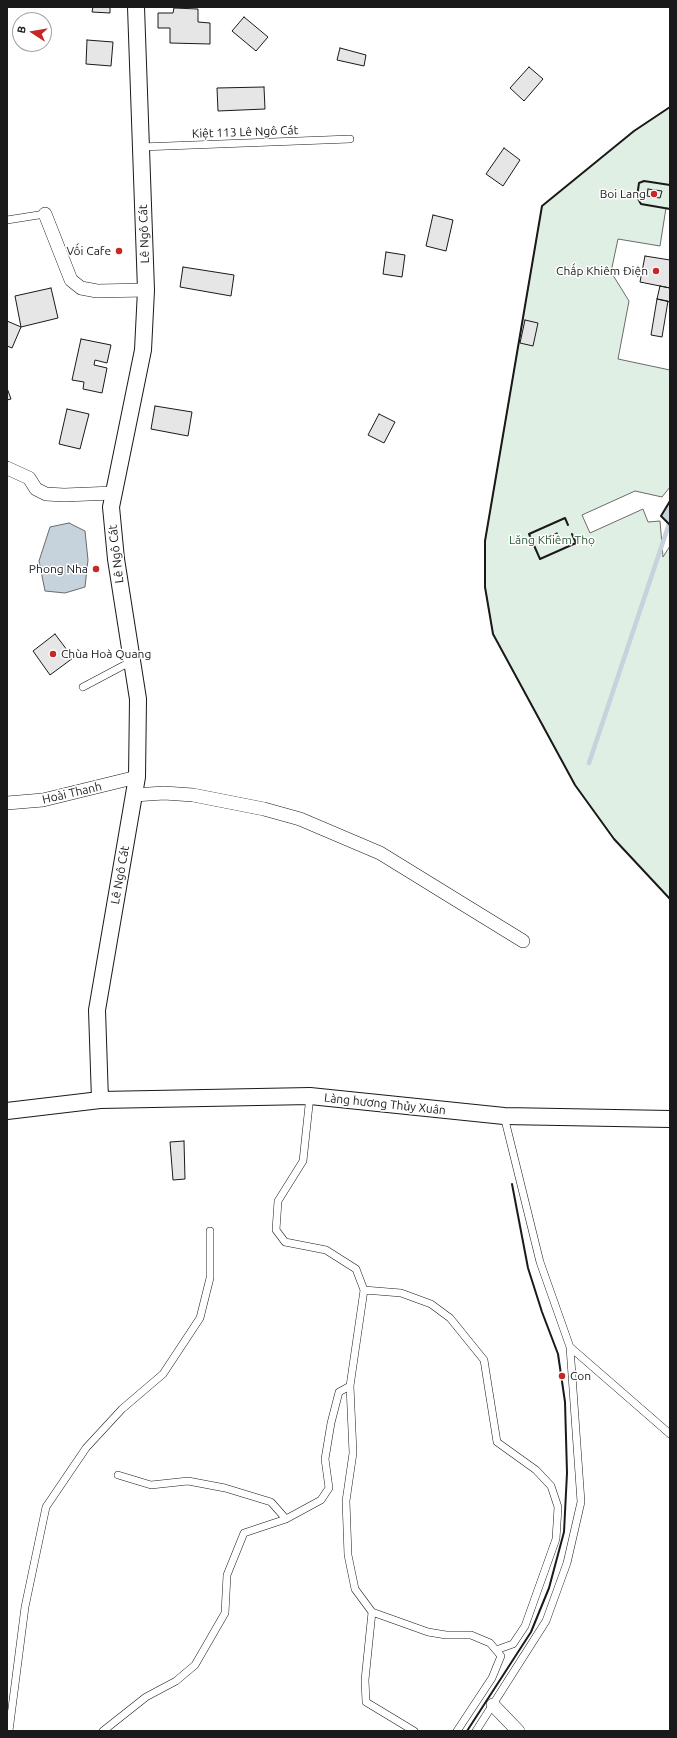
<!DOCTYPE html>
<meta charset="utf-8">
<style>
body{margin:0}
#map{position:relative;width:677px;height:1738px;overflow:hidden;background:#fff;font-family:Ubuntu,sans-serif}
canvas{display:block}
.frame{position:absolute;inset:0;border:8px solid #1a1a1a;pointer-events:none}
.north{position:absolute;left:12px;top:12px;width:40px;height:40px;box-sizing:border-box;background:#fff;border:1px solid #a3a3a3;border-radius:50%;rotate:282deg;font-size:11px;font-weight:700;line-height:16px;text-align:center;color:#1a1a1a}
.north::after{content:'';display:block;margin:auto;width:14px;height:18px;background:#c62828;clip-path:polygon(50% 0,100% 100%,50% 72%,0 100%)}
</style>
<div id="map">
<canvas width="677" height="1738"></canvas>
<div class="frame"></div>
<div class="north">B</div>
</div>
<script>
const c = document.querySelector('canvas').getContext('2d');
c.lineJoin = 'round';
function fillPath(path, color) {
  c.fillStyle = color;
  c.fill(path, 'evenodd');
}
function toPath(rows) {
  const path = new Path2D();
  for (const r of rows) {
    path.moveTo(r[0], r[1]);
    for (let i = 2; i < r.length; i += 2) path.lineTo(r[i], r[i + 1]);
  }
  return path;
}
function strokePath(path, color, width, dash) {
  c.strokeStyle = color;
  c.lineWidth = width;
  c.lineCap = dash ? 'butt' : 'round';
  c.setLineDash(dash || []);
  c.stroke(path);
}
function write(font, color, halo, rows, align = 'center') {
  c.font = font + ' Ubuntu,sans-serif';
  c.lineWidth = 3;
  c.setLineDash([]);
  c.textBaseline = 'middle';
  c.strokeStyle = halo;
  c.fillStyle = color;
  for (const [text, x, y, turn = 0] of rows) {
    c.save();
    c.translate(x, y);
    c.rotate((+turn || 0) * Math.PI / 180);
    c.textAlign = isNaN(turn) ? turn : align;
    if (halo) c.strokeText(text, 0, 0);
    c.fillText(text, 0, 0);
    c.restore();
  }
}
const green = toPath([
 [670,107,670,209,666,208,660,246,618,239,611,272,629,301,618,359,670,370,670,487,662,497,635,491,582,515,590,533,643,509,648,522,660,521,663,557,670,546,670,899,614,839,575,785,493,634,485,587,485,541,542,206,634,131,670,107]
]);
fillPath(green, '#e0efe3');
strokePath(green, '#6a6a6a', 1);
const water = toPath([
 [670,501,670,525,661,516,670,501],
 [69,523,85,531,88,560,85,587,65,593,45,591,39,561,50,527,69,523]
]);
fillPath(water, '#c6d2dc');
strokePath(water, '#6a6a6a', 1);
strokePath(toPath([
 [589,763,669,524]
]), '#c6d2dc', 4.5);
const building = toPath([
 [93,7,110,7,110,13,92,12,93,7],
 [174,8,198,9,198,22,210,23,210,44,170,43,170,28,158,28,158,13,173,13,174,8],
 [244,17,268,37,256,51,232,31,244,17],
 [87,40,113,42,111,66,86,64,87,40],
 [340,48,366,55,364,66,337,60,340,48],
 [529,67,543,79,524,101,510,88,529,67],
 [264,87,265,109,218,111,217,88,264,87],
 [504,148,520,160,503,186,486,174,504,148],
 [648,189,662,191,660,198,647,196,648,189],
 [433,215,453,220,446,251,426,246,433,215],
 [386,252,405,255,402,277,383,274,386,252],
 [645,256,670,260,670,288,640,282,645,256],
 [183,267,234,275,231,296,180,287,183,267],
 [660,286,670,288,670,302,657,299,660,286],
 [51,288,58,318,21,327,15,296,51,288],
 [657,299,668,301,662,337,651,335,657,299],
 [525,320,538,323,533,346,520,343,525,320],
 [7,321,21,327,12,348,7,346,7,321],
 [81,339,111,345,107,363,95,360,94,365,107,368,102,393,83,389,84,382,72,380,81,339],
 [7,388,11,399,7,400,7,388],
 [155,406,192,412,188,436,151,429,155,406],
 [67,409,89,414,80,449,59,444,67,409],
 [379,414,395,422,384,443,368,435,379,414],
 [557,533,560,539,549,544,546,538,557,533],
 [55,634,73,658,50,675,33,651,55,634],
 [184,1141,185,1179,173,1180,170,1142,184,1141]
]);
fillPath(building, '#e6e6e6');
strokePath(building, '#1a1a1a', 1);
const service = toPath([
 [141,147,350,139],
 [7,220,45,214],
 [83,687,132,661],
 [310,1096,303,1161,278,1201,276,1230,285,1242,326,1250,356,1269,364,1290,350,1386,353,1453,346,1501,348,1555,355,1589,372,1612,428,1632,446,1635,471,1635,490,1643,501,1656,492,1678,457,1731],
 [364,1290,401,1293,431,1304,450,1318,484,1360,497,1442,536,1470,551,1486,558,1507,556,1539,525,1626,513,1644,496,1650],
 [570,1347,670,1434],
 [118,1475,151,1485,188,1481,225,1488,271,1502,286,1519],
 [372,1612,365,1680,366,1702,414,1731],
 [9,1731,25,1607,46,1507,86,1448,122,1409,163,1374,200,1318,210,1278,210,1231],
 [103,1731,146,1697,176,1681,195,1665,225,1613,227,1575,244,1533,286,1519,321,1500,329,1488,325,1459,331,1423,339,1392,350,1386],
 [476,1731,546,1621,567,1563,581,1502,570,1347,540,1262,504,1116]
]);
const minor = toPath([
 [45,214,71,280,81,288,97,291,146,290],
 [7,468,29,478,36,489,46,494,64,495,114,493],
 [134,795,164,793,193,795,264,809,300,819,380,853,523,941],
 [7,803,43,800,137,777],
 [493,1705,518,1731]
]);
const tertiary = toPath([
 [100,1100,97,1010,137,777,138,699,116,559,111,507,143,350,146,290,136,7],
 [7,1111,100,1100,310,1096,504,1116,670,1119]
]);
strokePath(service, '#1a1a1a', 8);
strokePath(minor, '#1a1a1a', 14);
strokePath(tertiary, '#1a1a1a', 18);
strokePath(service, '#fff', 7);
strokePath(minor, '#fff', 13);
strokePath(tertiary, '#fff', 16);
strokePath(toPath([
 [670,107,634,131,542,206,485,541,485,587,493,634,575,785,614,839,670,899],
 [670,185,644,181,639,183,637,197,641,204,670,209],
 [670,501,661,516,670,525],
 [568,525,565,518,529,534,540,559,576,543,572,534],
 [467,1731,531,1632,549,1588,564,1532,567,1473,565,1402,558,1354,542,1312,528,1268,512,1184]
]), '#1a1a1a', 2);
for (const [x, y, r, color] of [
 [654,194,4,"#c62828"],
 [119,251,4,"#c62828"],
 [656,271,4,"#c62828"],
 [96,569,4,"#c62828"],
 [53,654,4,"#c62828"],
 [562,1376,4,"#c62828"]
]) {
  const dot = new Path2D();
  dot.arc(x, y, r, 0, 2 * Math.PI);
  c.fillStyle = color;
  c.fill(dot);
  strokePath(dot, '#fff', 1.5);
}
write('12px', '#1a1a1a', '#fff', [
 ["Kiệt 113 Lê Ngô Cát",245,132,-2],
 ["Lê Ngô Cát",144,234,-92],
 ["Lê Ngô Cát",116,554,-97],
 ["Hoài Thanh",72,793,-13],
 ["Lê Ngô Cát",120,875,-80],
 ["Làng hương Thủy Xuân",385,1104,6]
]);
write('12px', '#1a1a1a', '#fff', [
 ["Boi Lang",646,194],
 ["Vối Cafe",111,251],
 ["Chấp Khiêm Điện",648,271],
 ["Phong Nha",88,569],
 ["Chùa Hoà Quang",61,654,"left"],
 ["Con",570,1376,"left"]
], 'right');
write('12px', '#2b5a34', '#fff', [
 ["Lăng Khiêm Thọ",552,540]
]);
</script>
